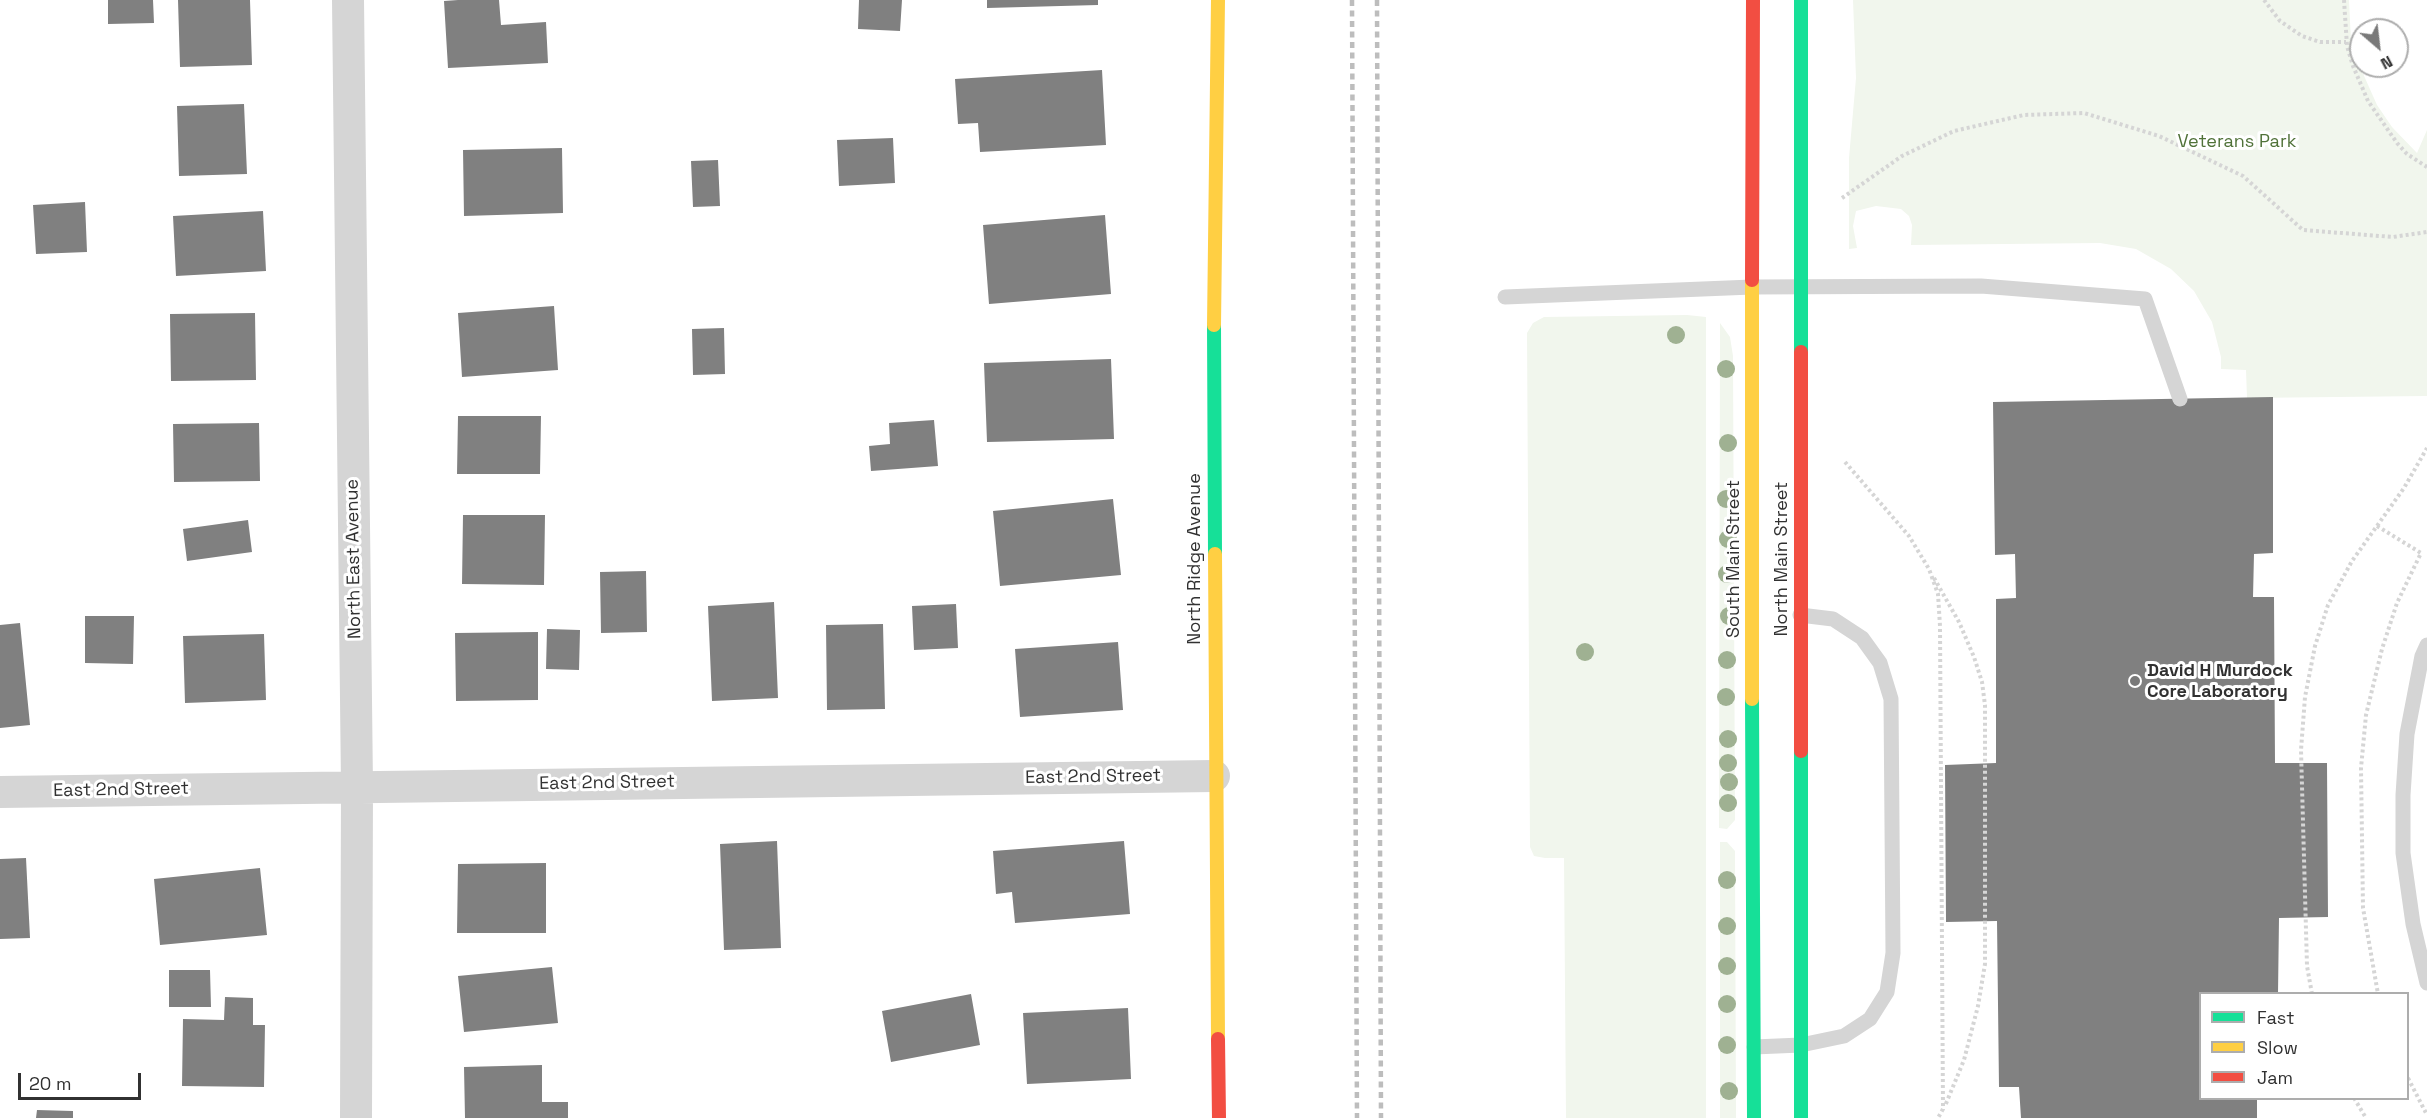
<!DOCTYPE html>
<style>
body{margin:0}
#map{position:relative;width:2427px;height:1118px;overflow:hidden;background:#fff;font-family:"Space Grotesk",sans-serif}
canvas{display:block}
.legend{position:absolute;left:2199px;top:992px;width:210px;height:108px;box-sizing:border-box;background:#fff;border:2px solid #adadad;margin:0;padding:8px 10px;list-style:none;font-size:18px;color:#313131}
.legend li{display:flex;align-items:center;gap:12px;height:30px}
.legend b{width:30px;border:2px solid #adadad}
.north{position:absolute;left:2349px;top:18px;width:60px;height:60px;box-sizing:border-box;background:#fff;border:2px solid #adadad;border-radius:50%;rotate:152deg;font-size:16px;font-weight:700;line-height:24px;text-align:center;color:#313131}
.north::after{content:'';display:block;margin:auto;width:21px;height:27px;background:#797979;clip-path:polygon(50% 0,100% 100%,50% 72%,0 100%)}
.scale{position:absolute;left:18px;top:1073px;width:123px;height:27px;box-sizing:border-box;border:3px solid #313131;border-top:0;padding-left:8px;font-size:18px;line-height:21px;white-space:nowrap;color:#313131;-webkit-text-stroke:4px #fff;paint-order:stroke}
</style>
<div id="map">
<canvas width="2427" height="1118"></canvas>
<ul class="legend">
<li><b style="height:8px;background:#16e098"></b>Fast</li>
<li><b style="height:8px;background:#ffcf43"></b>Slow</li>
<li><b style="height:8px;background:#f24e42"></b>Jam</li>
</ul>
<div class="north">N</div>
<div class="scale">20 m</div>
</div>
<script>
const c = document.querySelector('canvas').getContext('2d');
c.lineJoin = 'round';
function fillPath(path, color) {
  c.fillStyle = color;
  c.fill(path, 'evenodd');
}
function toPath(rows) {
  const path = new Path2D();
  for (const r of rows) {
    path.moveTo(r[0], r[1]);
    for (let i = 2; i < r.length; i += 2) path.lineTo(r[i], r[i + 1]);
  }
  return path;
}
function strokePath(path, color, width, dash) {
  c.strokeStyle = color;
  c.lineWidth = width;
  c.lineCap = dash ? 'butt' : 'round';
  c.setLineDash(dash || []);
  c.stroke(path);
}
function write(font, color, halo, rows, align = 'center') {
  c.font = font + ' "Space Grotesk",sans-serif';
  c.lineWidth = 6;
  c.setLineDash([]);
  c.textBaseline = 'middle';
  c.strokeStyle = halo;
  c.fillStyle = color;
  for (const [text, x, y, turn = 0] of rows) {
    c.save();
    c.translate(x, y);
    c.rotate((+turn || 0) * Math.PI / 180);
    c.textAlign = isNaN(turn) ? turn : align;
    if (halo) c.strokeText(text, 0, 0);
    c.fillText(text, 0, 0);
    c.restore();
  }
}
fillPath(toPath([
 [1853,0,2349,0,2351,41,2357,60,2377,105,2392,127,2417,153,2427,130,2427,396,2247,398,2246,370,2221,369,2221,357,2212,322,2194,291,2171,269,2136,249,2100,243,1911,245,1912,225,1909,216,1901,209,1876,206,1856,211,1853,226,1857,248,1849,249,1849,158,1856,78],
 [1687,315,1706,317,1706,1118,1566,1118,1564,858,1545,858,1534,856,1530,847,1527,333,1533,323,1544,317],
 [1720,323,1730,337,1733,356,1735,820,1727,829,1719,828],
 [1720,842,1727,842,1735,851,1736,1118,1720,1118]
]), '#f1f6ed');
fillPath(toPath([
 [108,0,153,0,154,23,108,24],
 [178,0,250,0,252,65,180,67],
 [458,0,499,0,501,25,546,22,548,63,448,68,444,1],
 [859,0,902,0,900,31,858,29],
 [987,0,1098,0,1098,5,987,8],
 [1102,70,1106,145,980,152,978,123,958,124,955,79],
 [244,104,247,174,179,176,177,106],
 [893,138,895,183,839,186,837,140],
 [562,148,563,213,464,216,463,150],
 [718,160,720,206,693,207,691,161],
 [85,202,87,252,36,254,33,205],
 [263,211,266,271,176,276,173,216],
 [1105,215,1111,294,989,304,983,225],
 [554,306,558,370,462,377,458,313],
 [255,313,256,380,171,381,170,314],
 [724,328,725,374,693,375,692,329],
 [1111,359,1114,439,987,442,984,363],
 [2273,397,2273,553,2254,554,2253,597,2274,597,2275,763,2327,763,2328,917,2279,918,2278,994,2200,994,2200,1098,2257,1098,2257,1118,2021,1118,2019,1087,1999,1087,1997,921,1946,922,1945,765,1996,763,1996,599,2016,598,2015,554,1995,555,1993,402],
 [458,416,541,416,540,474,457,474],
 [934,420,938,466,871,471,869,446,890,444,889,423],
 [259,423,260,481,174,482,173,424],
 [1113,499,1121,575,1000,586,993,511],
 [463,515,545,515,544,585,462,584],
 [248,520,252,552,187,561,183,529],
 [646,571,647,632,601,633,600,572],
 [774,602,778,698,712,701,708,606],
 [956,604,958,648,914,650,912,606],
 [85,616,134,616,133,664,85,663],
 [20,623,30,725,0,728,0,625],
 [883,624,885,709,827,710,826,625],
 [547,629,580,630,579,670,546,669],
 [538,632,538,700,456,701,455,633],
 [264,634,266,700,185,703,183,636],
 [1118,642,1123,710,1020,717,1015,649],
 [777,841,781,948,724,950,720,844],
 [1124,841,1130,914,1015,923,1012,892,996,894,993,851],
 [26,858,30,938,0,939,0,859],
 [546,863,546,933,457,933,458,864],
 [260,868,267,935,160,945,154,879],
 [552,967,558,1023,464,1032,458,976],
 [169,970,210,970,211,1007,169,1007],
 [971,994,980,1045,891,1062,882,1011],
 [225,997,253,998,253,1025,265,1025,264,1087,182,1086,183,1019,224,1020],
 [1128,1008,1131,1079,1027,1084,1023,1013],
 [542,1065,542,1102,568,1102,568,1118,465,1118,464,1067],
 [37,1110,73,1111,73,1118,36,1118]
]), '#808080');
strokePath(toPath([
 [2264,0,2280,21,2302,36,2320,42,2346,42],
 [2344,0,2347,46,2353,66,2368,101,2397,143,2407,154,2427,167],
 [1842,198,1902,156,1954,131,2024,115,2084,113,2159,136,2243,176,2303,230,2393,237,2427,232],
 [1845,462,1909,536,1929,569,1938,594,1940,626,1943,1109,1938,1118],
 [2377,526,2421,553,2397,603,2382,649,2366,715,2361,768,2363,908,2378,994],
 [1934,578,1959,622,1974,657,1982,682,1985,705,1985,964,1978,1006,1964,1060,1945,1106],
 [2312,994,2307,966,2301,750,2305,697,2315,646,2328,605,2352,561,2404,488,2427,448],
 [2408,1078,2427,1115],
 [2354,1098,2366,1118]
]), '#d5d5d5', 4, [3, 3]);
strokePath(toPath([
 [1505,297,1752,287,1981,286,2145,299,2180,399],
 [2427,645,2422,656,2407,734,2403,795,2403,853,2413,924,2427,983],
 [1754,1047,1801,1045,1844,1036,1870,1019,1887,992,1893,953,1891,699,1880,663,1862,638,1833,619,1800,615]
]), '#d5d5d5', 15);
strokePath(toPath([
 [348,0,357,786,356,1118],
 [0,792,1214,776]
]), '#d5d5d5', 32);
strokePath(toPath([
 [1801,0,1801,352],
 [1214,325,1215,554],
 [1752,699,1754,1118],
 [1801,751,1801,1118]
]), '#16e098', 14);
strokePath(toPath([
 [1752,280,1752,699],
 [1214,325,1218,0],
 [1215,554,1218,1039]
]), '#ffcf43', 14);
strokePath(toPath([
 [1752,280,1753,0],
 [1801,352,1801,751],
 [1218,1039,1219,1118]
]), '#f24e42', 14);
strokePath(toPath([
 [1352,0,1357,1118],
 [1377,0,1381,1118]
]), '#bdbdbd', 4.5, [6, 4.5]);
c.fillStyle = '#9fb192';
for (const [x, y] of [
 [1676,335],
 [1726,369],
 [1728,443],
 [1726,499],
 [1728,539],
 [1727,574],
 [1729,616],
 [1585,652],
 [1727,660],
 [1726,697],
 [1728,739],
 [1728,763],
 [1729,782],
 [1728,803],
 [1727,880],
 [1727,926],
 [1727,966],
 [1727,1004],
 [1727,1045],
 [1729,1091]
]) {
  c.beginPath();
  c.arc(x, y, 9, 0, 2 * Math.PI);
  c.fill();
}
for (const [x, y, r, color] of [
 [2135,681,6,"#797979"]
]) {
  const dot = new Path2D();
  dot.arc(x, y, r, 0, 2 * Math.PI);
  c.fillStyle = color;
  c.fill(dot);
  strokePath(dot, '#fff', 2);
}
write('18px', '#507239', '#fff', [
 ["Veterans Park",2237,142]
]);
write('18px', '#313131', '#fff', [
 ["North East Avenue",354,559,-91],
 ["North Ridge Avenue",1195,559,-90],
 ["South Main Street",1734,559,-90],
 ["North Main Street",1782,559,-90],
 ["East 2nd Street",1093,777,-1],
 ["East 2nd Street",607,783,-1],
 ["East 2nd Street",121,790,-1]
]);
write('bold 18px', '#313131', '#fff', [
 ["David H Murdock",2147,671],
 ["Core Laboratory",2147,692]
], 'left');
</script>
